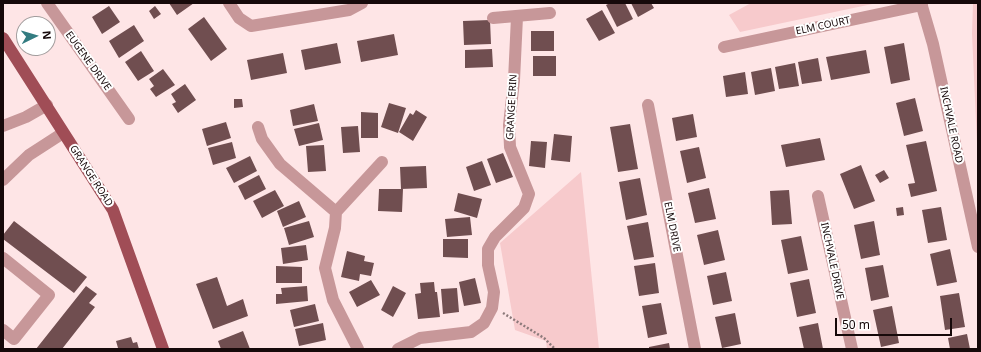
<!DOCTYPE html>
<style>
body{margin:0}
#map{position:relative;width:981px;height:352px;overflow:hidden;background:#fee5e6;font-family:"Noto Sans",sans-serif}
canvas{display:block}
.frame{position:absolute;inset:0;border:4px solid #16090a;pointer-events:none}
.north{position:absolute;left:16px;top:16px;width:40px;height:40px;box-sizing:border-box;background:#fff;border:1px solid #a29d9d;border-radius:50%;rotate:85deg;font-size:11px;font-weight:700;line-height:16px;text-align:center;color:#16090a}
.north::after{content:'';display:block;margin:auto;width:14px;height:18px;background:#337c81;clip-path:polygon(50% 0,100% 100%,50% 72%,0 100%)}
.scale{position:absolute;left:835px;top:318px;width:117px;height:18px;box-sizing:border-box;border:2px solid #16090a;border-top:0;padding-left:5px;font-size:12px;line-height:14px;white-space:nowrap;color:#16090a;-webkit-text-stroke:3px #fff;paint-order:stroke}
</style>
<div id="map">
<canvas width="981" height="352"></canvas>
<div class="frame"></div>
<div class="north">N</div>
<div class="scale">50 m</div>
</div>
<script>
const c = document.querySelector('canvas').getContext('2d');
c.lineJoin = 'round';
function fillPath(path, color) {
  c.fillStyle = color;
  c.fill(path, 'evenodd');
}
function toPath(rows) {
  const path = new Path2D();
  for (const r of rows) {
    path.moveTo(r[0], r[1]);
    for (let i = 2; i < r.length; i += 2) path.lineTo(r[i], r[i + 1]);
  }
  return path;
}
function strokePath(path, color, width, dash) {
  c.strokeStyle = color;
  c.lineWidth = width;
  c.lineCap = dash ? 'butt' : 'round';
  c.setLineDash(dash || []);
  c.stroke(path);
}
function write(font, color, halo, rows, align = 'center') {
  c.font = font + ' "Noto Sans",sans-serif';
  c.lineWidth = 4;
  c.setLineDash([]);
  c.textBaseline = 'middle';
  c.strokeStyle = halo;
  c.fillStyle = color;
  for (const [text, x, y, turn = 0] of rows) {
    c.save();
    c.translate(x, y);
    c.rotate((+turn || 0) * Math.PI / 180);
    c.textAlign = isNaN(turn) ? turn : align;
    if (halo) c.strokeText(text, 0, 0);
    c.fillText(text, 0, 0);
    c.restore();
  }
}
fillPath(toPath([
 [751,3,877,3,740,32,729,15],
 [973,3,978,3,977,143,972,34],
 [581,172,599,349,547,349,546,341,515,330,500,243]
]), '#f7cacc');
fillPath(toPath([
 [169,3,194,3,177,15],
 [610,3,625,3,633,19,617,27,606,5],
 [631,3,651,3,654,8,638,17],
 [109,6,120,22,102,34,92,17],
 [155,6,161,14,154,19,149,11],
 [602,10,615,33,599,41,586,19],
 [204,17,227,49,211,61,188,29],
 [490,20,491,44,464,45,463,21],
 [134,25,144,41,119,58,109,41],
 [531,31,554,31,554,51,531,51],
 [394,34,398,55,361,62,357,41],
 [337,43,341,63,305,70,301,50],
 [904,43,910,80,891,84,884,47],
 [492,49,493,67,465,68,465,50],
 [866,50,870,73,831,80,826,57],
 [141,51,154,71,138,81,125,62],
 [283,53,287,73,251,80,247,60],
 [533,56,556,56,556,76,533,76],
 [818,58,822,81,802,84,798,62],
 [795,63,799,86,779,89,775,67],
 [771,68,775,91,755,95,751,72],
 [163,69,175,85,156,97,150,89,154,86,149,79],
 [745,72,748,94,726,97,723,76],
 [185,84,196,100,178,113,172,104,176,102,171,94],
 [915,98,923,131,904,136,896,103],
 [234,99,242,99,243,107,234,108],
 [389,103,406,108,398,133,381,127],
 [314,104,318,121,293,126,290,110],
 [416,110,427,117,413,141,399,132,410,113,413,115],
 [361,112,378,113,378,138,361,138],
 [693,114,697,137,676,141,672,118],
 [226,122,231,138,207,146,202,129],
 [319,123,323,140,299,146,294,129],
 [630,124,638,169,618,172,610,127],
 [358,126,360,152,343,153,341,127],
 [554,134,572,136,570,162,551,160],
 [820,138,825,160,786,167,781,145],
 [531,141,547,142,545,168,529,166],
 [926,141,937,191,911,197,908,184,915,183,906,145],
 [232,142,236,158,213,165,208,148],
 [324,145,326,171,308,172,306,146],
 [699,147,706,178,687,183,680,151],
 [503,153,513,177,496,183,487,159],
 [250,156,257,171,234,183,226,168],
 [482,161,491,185,474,191,466,167],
 [861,165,875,201,854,209,840,174],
 [426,166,427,188,401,189,400,167],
 [884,170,889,178,880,183,875,175],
 [259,175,266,189,245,200,238,186],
 [640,178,647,215,626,220,619,182],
 [709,188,716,219,695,223,688,193],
 [379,189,403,189,402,212,378,211],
 [275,190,284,206,262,218,253,201],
 [789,190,792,224,772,225,770,191],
 [458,193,482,199,477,218,454,211],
 [299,201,306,217,283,227,277,211],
 [903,207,904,215,897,216,896,208],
 [941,207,947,240,928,243,922,210],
 [470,217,472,235,447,237,445,219],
 [14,221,87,277,74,293,3,239,3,235],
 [309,221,314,237,289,245,284,228],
 [874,221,880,255,861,259,854,225],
 [648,222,654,257,634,260,627,226],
 [718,230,725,260,704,265,697,235],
 [801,236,808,270,788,274,781,240],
 [443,239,468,239,468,258,443,257],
 [306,245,308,260,283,264,281,248],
 [950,249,957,282,937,286,930,254],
 [347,251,365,256,364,261,374,263,371,276,360,274,359,281,341,277],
 [655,263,659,293,639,296,634,266],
 [883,265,889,297,871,301,865,268],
 [276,266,302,267,302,283,276,283],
 [726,272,732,301,713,305,707,276],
 [217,277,227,306,243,299,248,316,213,329,196,284],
 [475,278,481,303,464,306,459,282],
 [809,279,816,313,797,317,790,283],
 [371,280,380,295,357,307,349,292],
 [434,282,435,292,437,292,440,317,418,319,415,294,421,293,420,283],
 [86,286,97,294,89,303,95,307,62,349,36,349],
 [307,286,308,301,276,304,276,294,282,294,281,288],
 [393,286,406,293,393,317,381,310],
 [457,288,459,312,443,314,441,289],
 [959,293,965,327,945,330,940,296],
 [661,303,667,334,648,338,642,306],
 [315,304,319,321,294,327,290,310],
 [892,306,899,343,881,347,873,310],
 [735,313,741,344,722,348,715,317],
 [323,323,326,340,299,346,295,329],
 [818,323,823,349,804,349,799,327],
 [243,331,250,349,221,349,218,341],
 [967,334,970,349,950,349,948,338],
 [131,337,133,343,137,342,139,349,118,348,116,341],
 [669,343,670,349,649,349,649,347]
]), '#704e50');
strokePath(toPath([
 [503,313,544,338,555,349]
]), '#8d7a7b', 2.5, [2, 2]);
strokePath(toPath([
 [47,3,129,119],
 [229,3,239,18,251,26,349,10,362,3],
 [921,3,933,44,978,247],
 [493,18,550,13],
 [724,47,922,5],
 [648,105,695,349],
 [3,126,26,117,47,105],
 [258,127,262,139,280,164,336,212,335,228,325,268,333,300,358,349],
 [3,180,29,155,63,133],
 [818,196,852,349],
 [336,212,382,162],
 [3,258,49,295,14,339,3,330],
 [398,349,420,338,471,332,484,323,492,308,494,292,488,265,488,249,495,237,524,208,529,194,510,147,509,125,514,80,517,17]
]), '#c79799', 12);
strokePath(toPath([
 [3,38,113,210,163,349]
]), '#a04d56', 12);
write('10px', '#16090a', '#fff', [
 ["ELM COURT",823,26,-12],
 ["EUGENE DRIVE",88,61,54],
 ["GRANGE ERIN",512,107,-87],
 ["INCHVALE ROAD",951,125,78],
 ["GRANGE ROAD",91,176,57],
 ["ELM DRIVE",672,227,79],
 ["INCHVALE DRIVE",832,261,78]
]);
</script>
